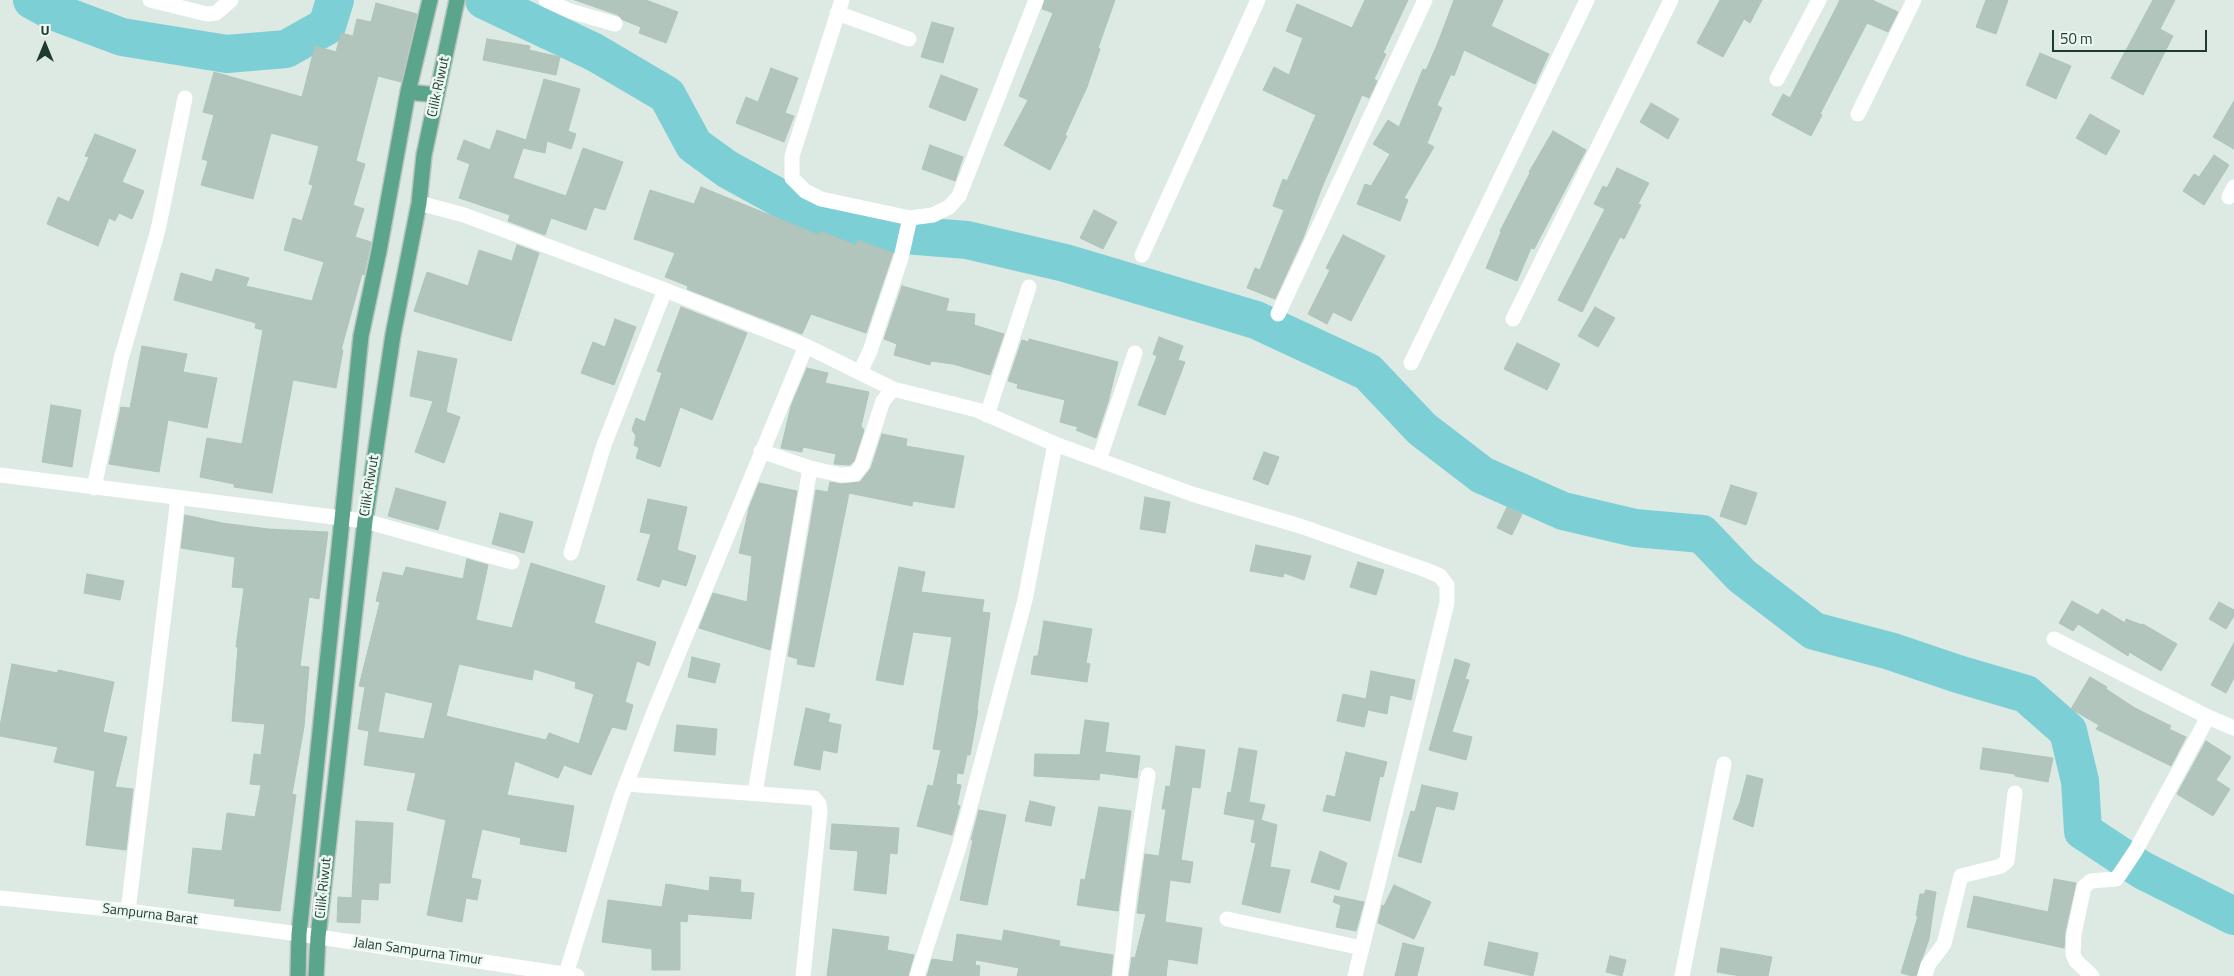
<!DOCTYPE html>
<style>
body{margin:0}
#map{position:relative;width:2234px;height:976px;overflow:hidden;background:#dceae3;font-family:"Titillium Web",sans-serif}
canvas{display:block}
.north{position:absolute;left:20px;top:20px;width:50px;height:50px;-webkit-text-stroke:4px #edf7f1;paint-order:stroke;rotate:0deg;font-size:14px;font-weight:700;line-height:20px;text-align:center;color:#1d3b31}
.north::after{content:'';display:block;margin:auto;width:18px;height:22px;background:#1d3b31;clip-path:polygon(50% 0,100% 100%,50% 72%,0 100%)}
.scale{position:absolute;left:2052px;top:30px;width:155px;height:22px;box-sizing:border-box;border:2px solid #1d3b31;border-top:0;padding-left:6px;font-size:15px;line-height:18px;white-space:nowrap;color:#1d3b31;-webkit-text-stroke:4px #edf7f1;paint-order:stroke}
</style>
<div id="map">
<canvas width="2234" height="976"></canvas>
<div class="north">U</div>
<div class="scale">50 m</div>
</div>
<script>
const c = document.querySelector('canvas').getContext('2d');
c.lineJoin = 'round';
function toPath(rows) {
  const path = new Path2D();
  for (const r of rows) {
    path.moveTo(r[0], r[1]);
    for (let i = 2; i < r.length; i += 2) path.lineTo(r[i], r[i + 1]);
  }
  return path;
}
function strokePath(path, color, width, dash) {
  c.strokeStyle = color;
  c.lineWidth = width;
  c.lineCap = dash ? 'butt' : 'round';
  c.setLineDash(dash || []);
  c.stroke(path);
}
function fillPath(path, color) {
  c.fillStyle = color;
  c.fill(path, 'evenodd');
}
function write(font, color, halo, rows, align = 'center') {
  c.font = font + ' "Titillium Web",sans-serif';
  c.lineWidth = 5;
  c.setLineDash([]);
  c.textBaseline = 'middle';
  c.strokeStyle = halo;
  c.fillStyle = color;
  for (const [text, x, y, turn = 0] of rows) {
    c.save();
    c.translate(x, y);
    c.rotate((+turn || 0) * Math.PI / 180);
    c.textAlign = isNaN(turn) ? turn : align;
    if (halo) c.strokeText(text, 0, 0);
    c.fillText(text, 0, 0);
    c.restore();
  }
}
strokePath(toPath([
 [32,0,52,11,122,37,227,54,286,49,327,26,335,0],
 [484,0,594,52,667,95,694,145,727,169,796,207,866,232,967,240,1065,263,1256,320,1368,372,1422,429,1482,475,1563,511,1635,528,1702,534,1742,576,1814,631,1890,651,1958,674,2026,694,2068,731,2080,781,2083,831,2142,870,2234,916]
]), '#7dcfd6', 38);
const building = toPath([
 [575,0,646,0,678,12,666,43,639,33,641,27,623,20,618,15,575,0],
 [1045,0,1115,0,1098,48,1100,49,1087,87,1065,135,1067,136,1050,170,1004,145,1028,100,1019,96,1053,13,1042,9,1045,0],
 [1365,0,1408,0,1383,53,1386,54,1374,79,1377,81,1369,98,1362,95,1322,187,1303,238,1275,299,1247,288,1255,268,1260,270,1284,210,1273,206,1283,179,1287,181,1316,115,1263,90,1274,67,1289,75,1303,38,1286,31,1297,4,1352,28,1365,0],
 [1454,0,1503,0,1491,26,1549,54,1535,84,1464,50,1454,76,1451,74,1437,105,1442,108,1427,143,1434,147,1404,198,1408,200,1400,221,1357,204,1365,184,1371,186,1390,154,1373,144,1388,120,1399,127,1423,69,1426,70,1437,45,1454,0],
 [1720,0,1762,0,1750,23,1744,19,1723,57,1697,43,1720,0],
 [1840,0,1872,0,1898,12,1888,32,1867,23,1820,114,1822,115,1811,136,1772,115,1783,94,1790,98,1840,0],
 [1986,0,2008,0,1996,34,1976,27,1986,0],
 [2153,0,2175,0,2160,29,2173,36,2143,95,2111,78,2153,0],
 [376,3,417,14,401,82,378,76,356,161,365,164,353,205,364,209,355,237,371,242,364,275,362,274,341,350,343,350,336,388,293,380,272,493,234,487,234,484,200,477,207,438,242,444,263,330,255,328,256,323,174,300,181,273,212,282,216,269,249,278,246,286,312,301,324,262,284,250,293,218,302,221,313,185,309,184,319,146,271,133,253,199,201,185,208,161,202,159,214,115,203,112,214,72,302,97,315,46,336,52,341,33,353,36,357,19,371,22,376,3],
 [932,22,954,28,943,63,921,57,932,22],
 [487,39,530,46,529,50,560,57,556,75,483,60,487,39],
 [2040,53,2071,66,2056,99,2026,85,2040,53],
 [771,68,798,78,785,113,794,116,784,142,736,123,746,97,758,102,771,68],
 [941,75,978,89,965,121,929,107,941,75],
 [544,79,580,89,568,131,576,134,571,149,547,141,545,153,523,148,513,178,566,196,583,148,623,162,605,210,594,207,586,230,551,218,545,235,508,221,510,215,459,198,470,164,457,159,464,140,490,150,497,130,526,140,544,79],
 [2234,101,2234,149,2213,137,2234,101],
 [1651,103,1679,119,1668,139,1640,122,1651,103],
 [2090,114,2120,131,2106,155,2076,138,2090,114],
 [1553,131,1586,150,1534,249,1531,248,1517,281,1486,268,1501,232,1500,231,1530,173,1529,172,1553,131],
 [95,134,136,150,122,182,144,191,132,219,119,213,115,221,109,218,98,246,47,224,58,197,69,202,89,157,85,156,95,134],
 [930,145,963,157,955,181,922,169,930,145],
 [2214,155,2229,165,2204,205,2183,191,2194,174,2199,177,2214,155],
 [1617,168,1649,183,1638,204,1641,205,1624,239,1620,237,1582,312,1558,300,1605,209,1594,204,1603,186,1607,188,1617,168],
 [701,187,819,235,820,231,856,245,858,240,893,253,866,333,811,314,802,334,687,289,688,286,665,277,675,253,634,239,650,190,694,204,701,187],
 [1094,210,1117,222,1103,249,1080,238,1094,210],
 [1343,235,1385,256,1351,321,1333,312,1327,324,1308,314,1330,270,1326,268,1343,235],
 [517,245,539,253,511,341,414,311,427,272,468,286,479,250,512,261,517,245],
 [902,286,949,299,946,311,975,314,974,325,1004,334,990,375,953,364,931,361,930,365,894,355,897,344,884,339,902,286],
 [681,307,747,333,712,420,680,407,660,467,636,458,639,448,634,445,636,436,632,430,636,418,645,422,662,373,657,371,681,307],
 [1595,307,1615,318,1598,347,1578,336,1595,307],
 [615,319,636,327,614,385,581,373,593,342,605,347,615,319],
 [1159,337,1183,346,1178,360,1185,362,1165,415,1138,405,1157,356,1153,354,1159,337],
 [1029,339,1118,362,1108,402,1096,438,1076,430,1078,427,1060,422,1065,400,1017,388,1018,384,1008,381,1022,340,1029,342,1029,339],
 [1517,343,1560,364,1547,390,1504,369,1517,343],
 [142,346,187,354,183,372,217,378,207,428,168,420,159,472,109,464,121,407,130,408,142,346],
 [418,351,457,359,446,412,460,417,444,463,415,452,433,401,410,396,418,351],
 [807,368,828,373,825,383,869,392,861,426,864,430,854,461,850,465,834,464,836,454,803,447,802,452,781,448,791,406,807,368],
 [51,405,81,410,72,467,42,462,51,405],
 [882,434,907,439,906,446,964,456,954,508,913,501,912,506,849,493,814,667,797,664,798,659,788,656,816,490,828,492,830,482,842,484,860,482,871,468,882,434],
 [1264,452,1279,457,1268,485,1253,479,1264,452],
 [759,483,797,491,770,650,699,628,713,593,747,602,752,556,739,553,749,508,759,483],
 [1731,485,1757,493,1746,525,1720,516,1731,485],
 [396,488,446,502,438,530,388,516,396,488],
 [1145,497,1170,502,1165,533,1140,529,1145,497],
 [648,499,687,507,677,550,696,556,686,586,662,579,659,587,637,580,651,534,640,532,648,499],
 [1507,507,1522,514,1512,535,1497,528,1507,507],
 [500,513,533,522,524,553,492,544,500,513],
 [185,515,222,523,268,529,328,532,319,599,309,597,300,666,309,667,304,727,292,794,296,795,280,911,234,906,235,899,188,893,193,848,222,851,227,813,255,817,261,785,250,784,254,754,261,755,265,724,232,721,238,647,236,647,244,588,232,587,235,557,181,548,185,515],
 [1256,545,1311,556,1304,580,1284,573,1283,577,1250,571,1256,545],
 [467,559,488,565,476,620,512,628,531,563,605,586,594,623,656,642,649,666,637,661,625,702,633,705,626,730,612,727,591,775,564,765,558,778,515,761,507,795,574,806,566,852,520,844,521,838,482,829,471,878,481,880,477,900,466,898,462,922,427,915,446,820,407,810,416,773,364,765,369,731,358,729,365,687,359,686,380,602,376,601,383,572,403,576,406,567,463,579,467,559],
 [459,664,532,680,534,669,576,682,575,688,594,694,579,744,549,733,546,740,446,716,459,664],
 [385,692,433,703,424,739,378,732,385,692],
 [1358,562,1384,570,1376,595,1350,587,1358,562],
 [899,567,925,572,921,592,984,600,982,612,990,613,977,709,978,710,970,755,967,755,963,774,957,773,956,784,961,785,957,805,960,806,952,835,917,826,928,785,933,786,941,750,933,749,952,637,913,632,903,685,876,680,899,567],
 [87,574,124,581,120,600,84,593,87,574],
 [2072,601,2098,615,2102,609,2125,623,2126,619,2142,625,2143,624,2177,644,2161,671,2129,652,2128,656,2078,624,2073,631,2059,623,2072,601],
 [2219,602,2234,610,2234,616,2226,629,2209,619,2219,602],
 [1044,621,1092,629,1086,663,1090,664,1087,682,1031,674,1034,656,1038,656,1044,621],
 [2234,643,2234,678,2226,693,2211,685,2234,643],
 [692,657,720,664,715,683,688,677,692,657],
 [1455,659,1470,664,1465,679,1469,680,1452,732,1472,737,1466,760,1429,750,1455,659],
 [12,664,58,673,58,670,114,682,103,732,127,737,115,787,133,789,126,850,86,845,95,771,54,762,58,747,0,736,0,726,12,664],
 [1371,671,1415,680,1411,700,1390,695,1387,714,1368,710,1364,727,1337,721,1343,694,1366,699,1371,671],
 [2090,677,2107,687,2106,689,2135,708,2171,726,2169,729,2186,737,2171,766,2096,729,2099,725,2071,709,2090,677],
 [806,708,830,714,828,722,841,725,837,753,823,750,820,770,794,765,806,708],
 [1085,720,1109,723,1105,752,1140,756,1137,778,1100,773,1099,780,1034,776,1035,754,1080,755,1085,720],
 [677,725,717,729,715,755,674,751,677,725],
 [2206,741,2231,757,2216,780,2230,789,2213,816,2177,794,2206,741],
 [1176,746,1205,750,1200,788,1192,787,1181,860,1193,862,1190,883,1170,880,1165,922,1202,928,1197,964,1168,959,1166,976,1129,976,1132,957,1135,958,1146,914,1137,913,1145,854,1159,856,1166,809,1162,809,1166,786,1170,787,1176,746],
 [1239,748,1257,751,1249,802,1265,805,1261,820,1277,825,1270,867,1290,870,1280,913,1242,904,1256,843,1251,842,1255,820,1224,814,1228,792,1231,793,1239,748],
 [1983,748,2053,758,2048,782,2015,776,2015,774,1980,769,1983,748],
 [1346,752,1387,762,1383,777,1380,776,1370,821,1323,811,1327,795,1335,797,1346,752],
 [1747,775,1763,779,1753,827,1733,819,1740,802,1747,775],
 [1422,785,1458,793,1454,810,1436,806,1421,863,1398,856,1411,811,1415,812,1422,785],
 [1030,801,1055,807,1051,826,1025,821,1030,801],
 [1099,807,1131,811,1118,911,1077,905,1081,879,1085,880,1099,807],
 [979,810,1006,815,987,905,960,900,973,840,971,840,979,810],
 [356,821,393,823,390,883,379,883,378,900,361,899,360,923,337,922,338,897,352,898,356,821],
 [832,824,899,828,897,854,890,853,886,894,854,890,858,851,830,849,832,824],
 [1320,851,1347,863,1339,890,1311,882,1320,851],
 [710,877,741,880,740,892,754,893,751,919,688,914,687,922,680,921,680,970,652,970,652,949,602,942,608,900,662,907,666,884,709,891,710,877],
 [2054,879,2076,883,2065,932,2064,948,1967,927,1974,896,2048,912,2054,879],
 [1394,885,1431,902,1414,939,1378,923,1382,905,1384,906,1394,885],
 [1926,890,1936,892,1929,939,1916,976,1912,976,1901,973,1918,916,1916,916,1920,894,1924,894,1926,890],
 [1335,896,1364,902,1356,931,1336,927,1341,905,1333,902,1335,896],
 [833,929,889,937,887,950,914,955,908,976,827,976,833,929],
 [1004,930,1060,941,1059,946,1113,955,1111,976,1017,976,1019,968,976,960,975,965,980,966,979,976,927,976,932,959,953,962,957,934,1002,941,1004,930],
 [1489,942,1538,953,1533,976,1484,965,1489,942],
 [1403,943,1424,948,1417,976,1395,976,1403,943],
 [1721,948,1772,957,1768,976,1741,976,1717,972,1721,948],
 [1610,956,1626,960,1622,976,1606,972,1610,956]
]);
fillPath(building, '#b1c5bc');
strokePath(building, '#aec4ba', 1);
const major = toPath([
 [408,92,437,95],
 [298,976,299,934,361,336,379,251,408,92,430,0],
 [316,976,318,937,365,521,393,335,419,203,424,155,457,0]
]);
strokePath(major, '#bbc4c1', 18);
strokePath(toPath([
 [150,0,207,14,216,13,231,0],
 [546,0,570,11,615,24],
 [842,0,792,156,792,178,805,191,821,199,910,218,933,215,949,207,959,196,1036,0],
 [837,13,909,39],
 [1777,79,1819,0],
 [1858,114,1914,0],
 [2229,197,2234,187],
 [419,203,464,215,665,290,806,346,893,389,977,410,1055,444,1192,494,1300,526,1426,570,1440,576,1447,585,1447,603,1355,976],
 [1142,255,1258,0],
 [1278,314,1425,0],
 [1513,319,1671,0],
 [1411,363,1587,0],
 [860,372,870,351,901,258,910,218],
 [987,415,1029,287],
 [761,451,810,468,841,475,855,474,862,465,883,401,893,389],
 [1099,460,1135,353],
 [0,475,365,521,512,562],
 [94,488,121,359,158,230,185,98],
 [571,553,604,445,665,290],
 [2054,639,2208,717,2234,728],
 [626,784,814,798,819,804,820,811,803,976],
 [755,793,810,468],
 [0,898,128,911,299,934,577,976],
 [128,911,178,498],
 [1227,919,1362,948],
 [566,974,621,797,654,712,806,346],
 [917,976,959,847,1025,600,1055,444],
 [1120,976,1130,890,1148,775],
 [1682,976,1724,764],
 [1925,976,1928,965,1944,944,1961,876,2001,866,2007,861,2015,793],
 [2092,976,2076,961,2073,954,2074,934,2084,887,2091,881,2116,879,2120,874,2136,850,2208,717]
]), '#fff', 15);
strokePath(major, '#5ca58d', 15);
write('14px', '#1d3b31', '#edf7f1', [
 ["Cilik Riwut",439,87,-78],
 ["Cilik Riwut",370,486,-81],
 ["Cilik Riwut",324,888,-84],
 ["Sampurna Barat",150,915,7],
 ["Jalan Sampurna Timur",418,952,8]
]);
</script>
